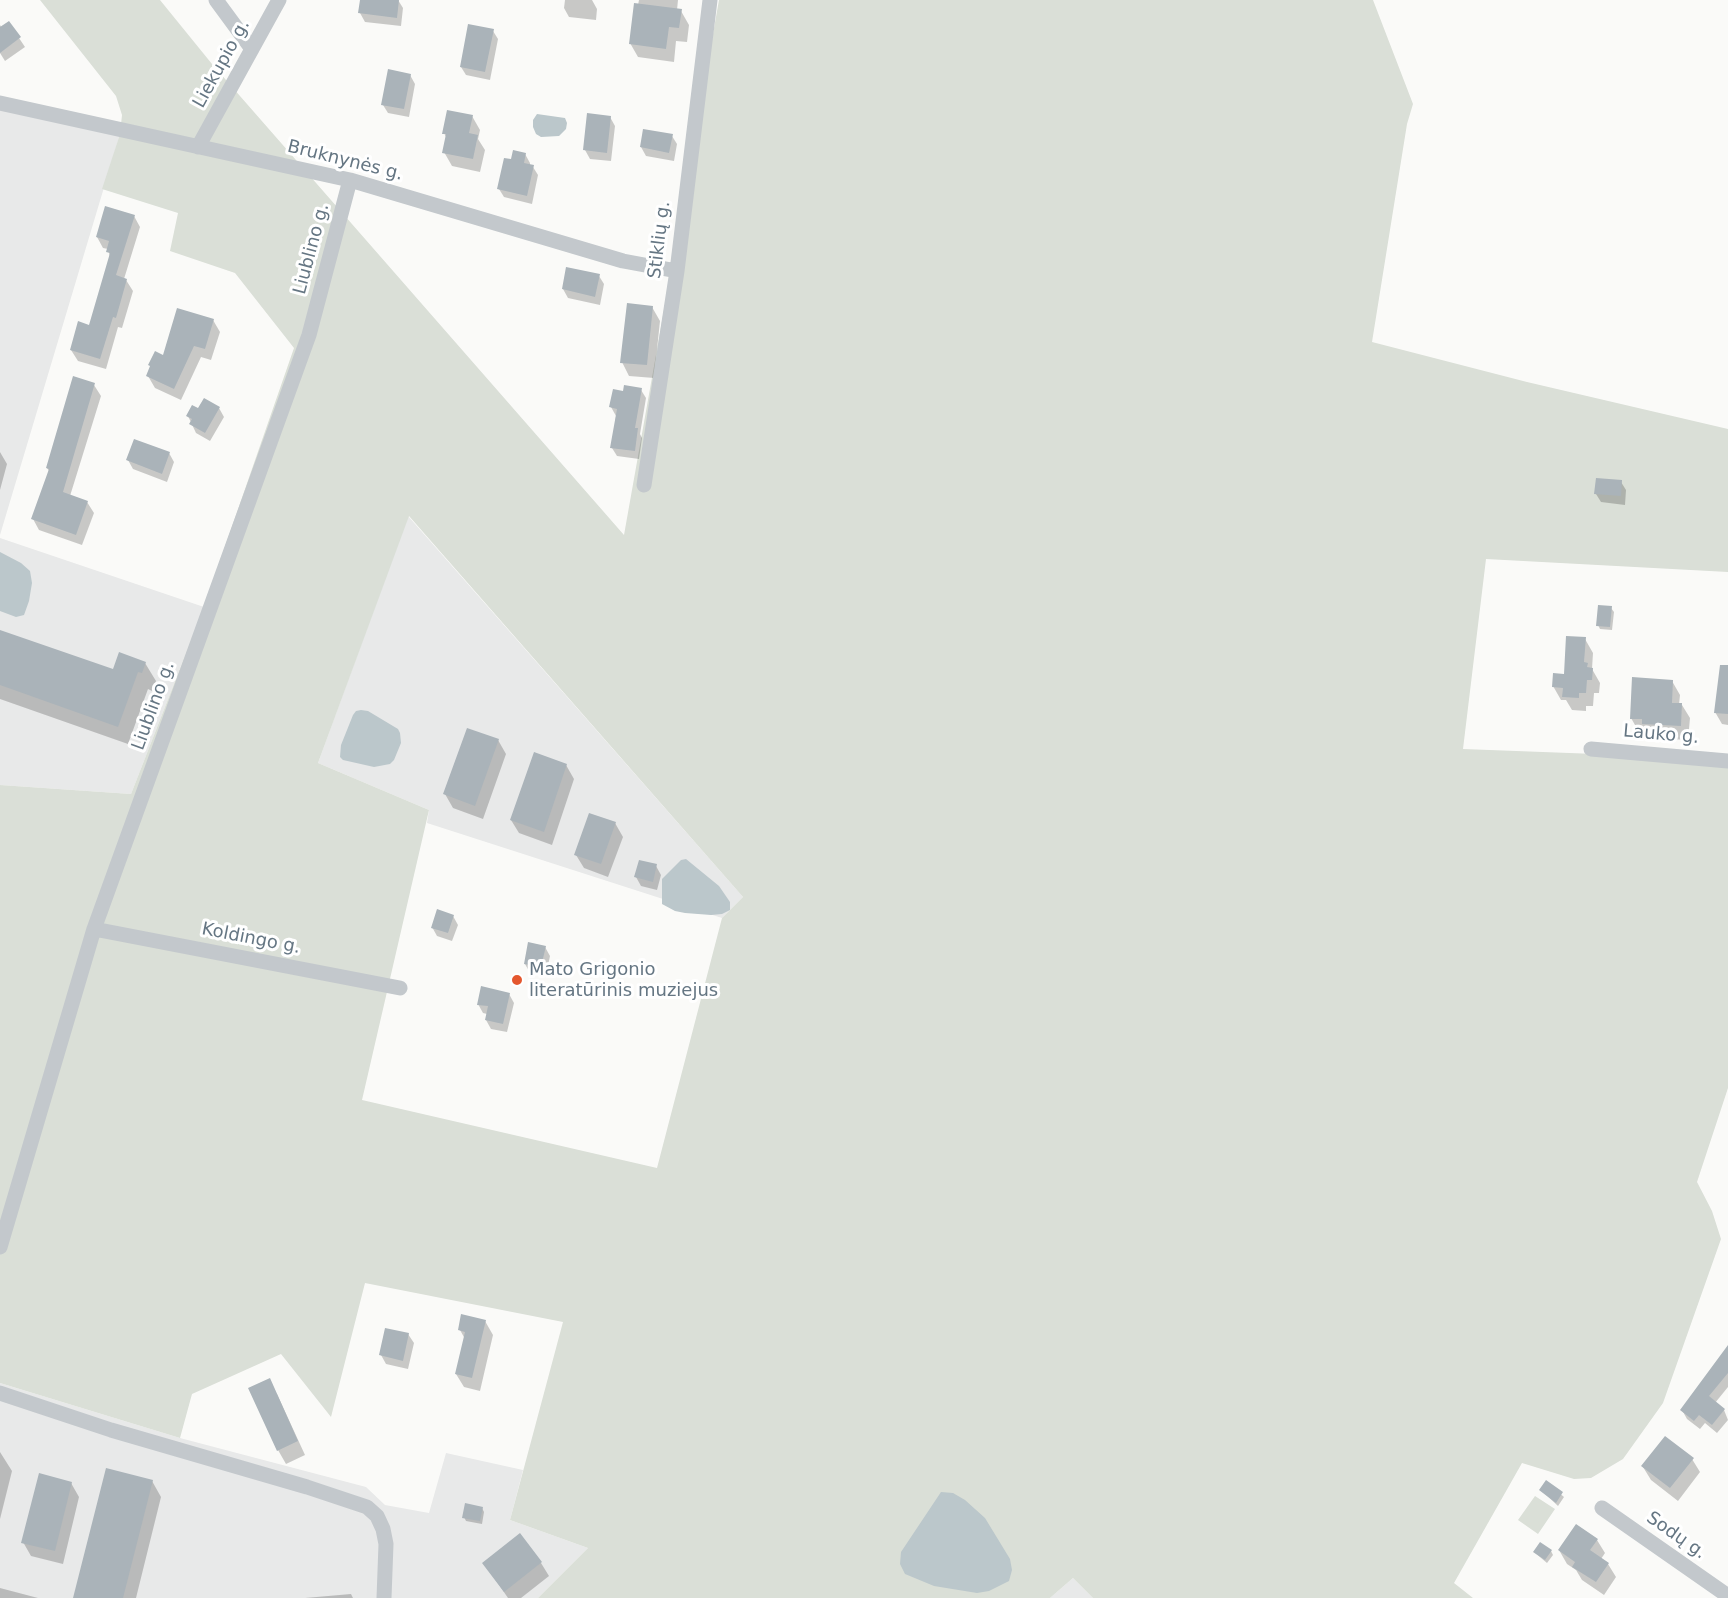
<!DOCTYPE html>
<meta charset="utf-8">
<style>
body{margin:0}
canvas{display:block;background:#fafaf8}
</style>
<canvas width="1728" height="1598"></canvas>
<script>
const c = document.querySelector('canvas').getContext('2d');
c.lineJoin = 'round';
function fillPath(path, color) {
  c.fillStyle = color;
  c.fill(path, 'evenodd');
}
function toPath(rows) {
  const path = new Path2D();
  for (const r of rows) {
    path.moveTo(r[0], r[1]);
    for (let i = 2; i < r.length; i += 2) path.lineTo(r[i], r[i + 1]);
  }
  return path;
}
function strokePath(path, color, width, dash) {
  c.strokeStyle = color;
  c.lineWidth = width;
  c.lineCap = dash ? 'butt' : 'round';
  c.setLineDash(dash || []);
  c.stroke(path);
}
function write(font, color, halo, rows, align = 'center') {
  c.font = font + ' "DejaVu Sans",sans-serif';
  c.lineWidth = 6;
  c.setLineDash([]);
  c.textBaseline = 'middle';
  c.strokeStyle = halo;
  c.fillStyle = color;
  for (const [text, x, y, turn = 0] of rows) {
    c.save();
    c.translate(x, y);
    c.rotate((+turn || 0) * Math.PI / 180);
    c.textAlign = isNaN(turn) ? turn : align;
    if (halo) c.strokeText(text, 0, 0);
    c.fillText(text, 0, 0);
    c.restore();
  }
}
fillPath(toPath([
 [0,108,120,134,0,535],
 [408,516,743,897,722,918,427,823,429,810,318,763],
 [0,538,204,607,131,794,0,785],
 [0,1383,180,1438,366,1487,385,1505,429,1513,446,1453,523,1470,510,1520,588,1548,538,1598,0,1598],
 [1073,1578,1093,1598,1050,1598]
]), '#e8e9e9');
fillPath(toPath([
 [40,0,160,0,212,64,624,535,719,0,1373,0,1413,104,1407,124,1372,342,1527,382,1728,429,1728,572,1486,559,1463,749,1596,754,1728,765,1728,1088,1697,1182,1712,1211,1721,1239,1663,1403,1623,1459,1591,1478,1574,1479,1522,1463,1454,1583,1473,1598,1093,1598,1073,1578,1050,1598,538,1598,588,1548,510,1520,563,1322,365,1283,331,1417,281,1354,192,1394,180,1438,0,1383,0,785,131,794,204,607,294,348,235,273,170,251,178,213,102,189,120,134,122,115,116,96],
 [409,516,743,897,722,918,657,1168,362,1100,429,810,318,763],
 [1535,1496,1555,1509,1538,1534,1518,1520]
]), '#dadfd7');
fillPath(toPath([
 [537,114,565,118,567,123,566,129,559,136,541,137,536,134,533,127,533,120],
 [0,552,21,563,30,571,32,583,29,601,24,615,16,617,0,611],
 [361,710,368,711,398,729,400,733,401,743,394,760,390,764,374,767,343,760,340,757,341,745,353,715,356,711],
 [686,859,719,886,730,902,730,910,722,914,711,915,685,913,675,911,662,904,662,879,681,860],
 [941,1492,953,1493,965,1500,985,1518,1010,1559,1012,1570,1009,1581,989,1591,977,1593,934,1586,905,1574,900,1564,901,1552]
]), '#bbc7cb');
fillPath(toPath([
 [361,0,398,0,403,8,401,26,365,22,360,13],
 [565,0,592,0,597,9,596,20,569,17,564,8],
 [639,0,678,0,677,10,681,11,689,25,687,42,676,41,674,62,638,57,630,43],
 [9,23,25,47,5,61,0,53,0,25,2,28],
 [493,31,498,39,490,80,466,75,461,67],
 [410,75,415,84,409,117,388,113,383,105],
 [472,116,480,130,478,139,485,150,480,172,452,166,444,152,447,139,444,133],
 [610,117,615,126,611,161,590,159,585,150],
 [672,136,677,144,674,161,646,156,641,147],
 [525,154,530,163,530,166,533,167,538,175,532,204,504,197,499,189,512,161],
 [134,216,140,227,124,279,126,280,133,291,122,328,118,327,106,369,78,361,71,350,90,326,110,257,108,249,103,248,97,237],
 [599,276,604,284,600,305,568,298,563,289],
 [652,307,660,321,654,378,629,376,622,362],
 [213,320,220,332,211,360,201,357,181,400,155,388,148,376,164,357],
 [94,385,101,396,70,496,87,502,94,513,82,545,39,530,33,519,49,471,47,468],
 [641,390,646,398,640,434,642,438,639,459,617,456,612,448,616,416,611,407,624,392],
 [219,408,224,417,210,441,196,433,188,416,198,410],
 [0,452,7,464,0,490],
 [169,453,174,462,167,482,133,469,128,460],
 [1621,482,1626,490,1625,505,1601,502,1596,494],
 [1611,608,1614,612,1612,630,1600,629,1598,625],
 [0,632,114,671,145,663,156,681,152,691,148,689,128,744,0,699],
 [1585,639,1593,653,1592,669,1600,683,1599,693,1594,693,1593,706,1586,706,1586,711,1572,710,1566,700,1561,700,1553,686,1565,676],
 [1672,681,1680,695,1679,705,1682,705,1690,718,1688,740,1652,738,1649,733,1639,732,1631,718],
 [1728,686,1728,725,1722,724,1715,712],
 [498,740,506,754,483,819,453,808,445,794],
 [566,765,574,779,552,845,519,833,511,820],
 [615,823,623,837,608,877,584,868,576,855],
 [656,866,661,875,657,890,641,886,636,877],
 [453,916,458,925,452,941,437,936,432,927],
 [545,947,550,956,546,975,530,973,525,964],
 [509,994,514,1003,507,1032,491,1029,486,1020,487,1014,483,1013,478,1004],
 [485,1321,493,1335,480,1391,464,1387,456,1374,465,1339,460,1330],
 [408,1334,414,1343,408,1369,386,1364,381,1355],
 [1728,1354,1728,1387,1715,1403,1724,1410,1728,1420,1717,1433,1705,1423,1700,1429,1687,1419,1682,1410],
 [277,1394,305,1455,286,1464,278,1450],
 [0,1452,12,1471,0,1519],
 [1692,1459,1700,1472,1678,1501,1651,1480,1643,1467],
 [152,1481,161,1497,136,1598,75,1598],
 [1547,1482,1564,1497,1558,1506,1541,1490],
 [71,1483,79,1497,63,1564,31,1556,23,1542],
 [482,1508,484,1512,482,1524,466,1521,464,1517],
 [1597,1540,1605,1553,1601,1559,1608,1564,1616,1577,1604,1595,1582,1580,1576,1570,1567,1564,1559,1550],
 [1551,1551,1553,1555,1547,1563,1534,1552],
 [484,1563,541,1563,549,1576,521,1598,508,1598],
 [0,1588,38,1598,0,1598],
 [351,1594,353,1598,305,1598]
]), '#0003');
fillPath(toPath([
 [360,0,399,0,397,18,358,13],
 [634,3,682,9,679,28,669,27,666,49,629,44],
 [9,21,21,37,0,53,0,27],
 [468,24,494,29,485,72,460,67],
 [388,69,411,74,404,109,381,105],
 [447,110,473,115,469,133,478,135,473,159,442,153,446,134,442,134],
 [587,113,611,116,607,153,583,150],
 [643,129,673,134,669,153,640,147],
 [513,150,526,153,524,163,534,165,527,196,497,189,504,158,511,159],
 [105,206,135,215,116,275,127,279,116,318,113,317,100,359,70,350,78,321,89,325,110,253,106,252,109,241,96,237],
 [566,267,600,274,595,297,562,289],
 [627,303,653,306,647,365,620,363],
 [177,308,214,319,205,349,194,346,174,389,146,376,150,366,148,365,155,351,163,355],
 [73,376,95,383,63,492,88,501,76,535,31,519,49,469,46,468],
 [624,385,642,388,635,428,638,428,635,451,610,448,617,409,609,407,613,389,623,391],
 [204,398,220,407,205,433,189,424,192,419,186,416,192,405,198,408],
 [134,439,170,452,162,474,126,460],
 [1596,478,1622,480,1621,496,1594,494],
 [1598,605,1612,606,1610,627,1596,626],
 [0,630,113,669,119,652,146,662,142,673,138,672,118,727,0,685],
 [1566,636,1586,637,1584,662,1588,663,1587,667,1593,668,1592,680,1587,680,1586,693,1579,693,1579,698,1562,697,1563,688,1552,687,1553,673,1564,674],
 [1720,665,1728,665,1728,714,1714,713],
 [1632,677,1673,680,1672,703,1682,703,1681,726,1642,724,1642,719,1630,719],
 [467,728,499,739,475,806,443,794],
 [534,752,567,764,544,832,510,820],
 [589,813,616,822,601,864,574,855],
 [639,860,657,864,653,882,634,877],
 [437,909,454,915,448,933,431,928],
 [528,942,546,946,541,967,524,964],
 [481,986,510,993,503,1024,485,1020,488,1006,477,1005],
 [461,1314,486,1320,472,1378,455,1374,465,1332,458,1330],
 [385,1328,409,1333,403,1361,379,1355],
 [1728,1345,1728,1373,1709,1396,1725,1409,1712,1425,1699,1415,1694,1421,1680,1410],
 [270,1378,298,1441,277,1451,248,1388],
 [1665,1436,1694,1458,1670,1488,1641,1466],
 [106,1468,153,1480,123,1598,73,1598],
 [39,1473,72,1482,55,1551,21,1543],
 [1546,1480,1563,1492,1556,1503,1539,1490],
 [465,1503,483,1507,480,1521,462,1518],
 [1576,1524,1598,1539,1590,1550,1609,1563,1596,1582,1572,1567,1575,1562,1558,1550],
 [520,1533,542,1562,504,1592,482,1563],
 [1540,1542,1552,1550,1545,1560,1533,1552]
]), '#aab3b9');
strokePath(toPath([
 [216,0,252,49],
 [0,103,350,180,623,261,677,271],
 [198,147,279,0],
 [644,485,677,271,710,0],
 [1591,749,1728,761],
 [94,929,400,988],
 [0,1247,94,929,309,335,350,180],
 [0,1393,111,1430,307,1487,367,1507,377,1516,383,1529,386,1544,384,1598],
 [1602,1508,1728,1596]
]), '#c3c8cc', 15);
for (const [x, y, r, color] of [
 [517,980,6,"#e4572e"]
]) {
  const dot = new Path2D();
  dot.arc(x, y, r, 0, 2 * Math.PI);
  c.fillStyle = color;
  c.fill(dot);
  strokePath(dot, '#fff', 2);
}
write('18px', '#657683', '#fff', [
 ["Liekupio g.",222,64,-61],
 ["Bruknynės g.",345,161,14],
 ["Stiklių g.",660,240,-83],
 ["Liublino g.",312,249,-75],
 ["Liublino g.",154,706,-70],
 ["Lauko g.",1661,735,5],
 ["Koldingo g.",251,939,11],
 ["Sodų g.",1676,1536,35]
]);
write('18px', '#657683', '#fff', [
 ["Mato Grigonio",529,970],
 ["literatūrinis muziejus",529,991]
], 'left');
</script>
